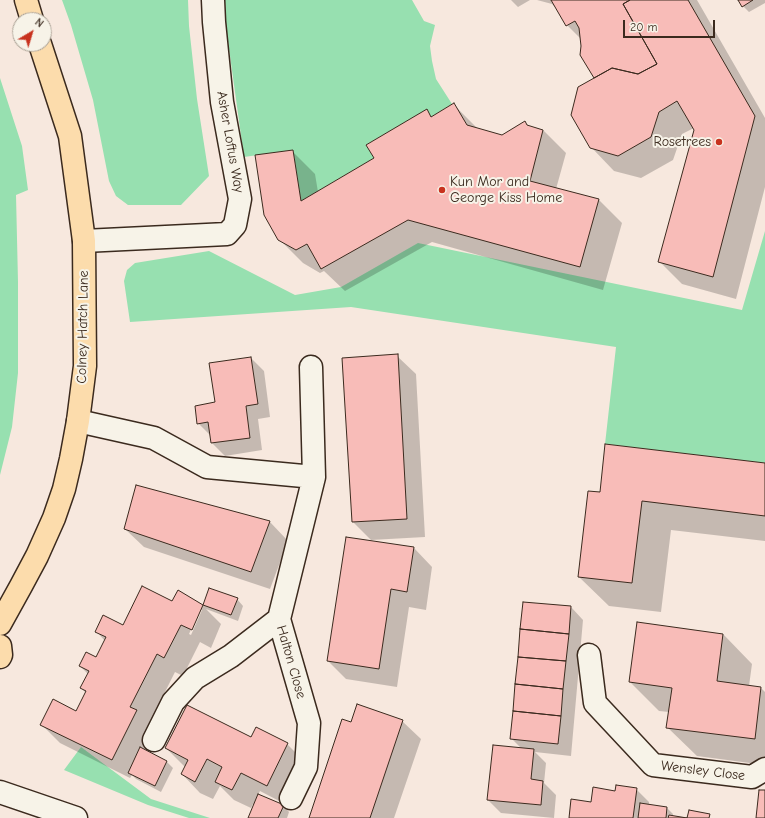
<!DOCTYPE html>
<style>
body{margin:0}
#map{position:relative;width:765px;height:818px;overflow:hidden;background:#f7e8de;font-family:"Comic Neue",sans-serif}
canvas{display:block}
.north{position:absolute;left:12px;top:12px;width:40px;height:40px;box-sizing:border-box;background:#f7f3e8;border:1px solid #aca397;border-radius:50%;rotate:38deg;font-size:11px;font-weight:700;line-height:16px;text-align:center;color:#3b2a1e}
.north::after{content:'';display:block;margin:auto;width:14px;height:18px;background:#c8321e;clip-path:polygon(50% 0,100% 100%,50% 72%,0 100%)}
.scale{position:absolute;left:623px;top:20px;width:92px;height:18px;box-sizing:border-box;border:2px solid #3b2a1e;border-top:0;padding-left:5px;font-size:12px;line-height:14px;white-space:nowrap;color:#3b2a1e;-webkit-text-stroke:3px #f7f3e8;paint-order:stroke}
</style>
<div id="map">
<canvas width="765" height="818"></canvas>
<div class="north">N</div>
<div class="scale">20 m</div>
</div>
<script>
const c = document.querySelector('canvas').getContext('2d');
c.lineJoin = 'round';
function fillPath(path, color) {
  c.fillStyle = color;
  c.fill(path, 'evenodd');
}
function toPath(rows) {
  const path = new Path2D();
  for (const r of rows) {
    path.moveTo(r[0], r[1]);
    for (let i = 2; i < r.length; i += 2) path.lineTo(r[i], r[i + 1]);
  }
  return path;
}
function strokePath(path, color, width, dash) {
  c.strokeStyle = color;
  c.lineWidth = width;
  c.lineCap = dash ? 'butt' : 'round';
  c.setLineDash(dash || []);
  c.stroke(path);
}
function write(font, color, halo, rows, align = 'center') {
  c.font = font + ' "Comic Neue",sans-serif';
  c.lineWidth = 4;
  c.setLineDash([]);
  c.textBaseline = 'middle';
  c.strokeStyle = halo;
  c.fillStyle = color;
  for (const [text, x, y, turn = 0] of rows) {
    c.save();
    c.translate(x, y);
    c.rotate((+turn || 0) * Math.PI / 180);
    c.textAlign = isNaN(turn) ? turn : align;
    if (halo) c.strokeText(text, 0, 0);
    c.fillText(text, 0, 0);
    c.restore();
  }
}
fillPath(toPath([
 [62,0,188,0,189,26,197,99,209,176,181,205,128,205,116,196,109,181,93,100,71,25],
 [225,0,412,0,424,21,435,25,430,46,432,61,436,79,452,104,431,117,426,110,366,145,374,158,301,201,293,150,244,157,226,27],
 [0,78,22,146,28,190,16,195,18,282,18,373,12,427,0,475],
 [765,231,765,463,605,444,616,347,351,307,130,322,124,281,127,270,135,263,209,251,295,295,341,287,418,243,742,310],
 [81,747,151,799,210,818,189,818,148,805,64,770]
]), '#97e0b0');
fillPath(toPath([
 [511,0,530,0,518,7],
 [537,0,697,0,765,118,765,187,736,299,682,284,659,261,695,130,694,128,682,134,673,160,641,178,614,171,591,147,595,78,581,55,582,40,567,25,559,11,552,4],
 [739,0,765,0,765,3,749,12,743,6],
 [454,105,478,129,502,136,525,123,529,126,543,130,566,153,556,189,599,200,622,223,603,290,432,242,345,291,324,271,320,273,303,263,279,239,292,151,315,174,318,192,375,159,426,111,432,117],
 [397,356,416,374,425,537,371,540,353,522],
 [251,358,264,371,270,417,258,419,262,450,225,456,212,443,211,436,198,423],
 [765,464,765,541,671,530,661,612,609,606,579,577,601,493],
 [137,486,270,522,288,541,270,589,144,547,125,529],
 [414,548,432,567,426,610,409,607,397,687,346,679,328,661],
 [210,589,237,599,243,606,238,621,206,609,221,624,211,648,200,642,183,676,175,672,149,724,155,730,144,751,167,762,173,768,161,792,136,779,132,775,130,778,60,743,41,724,77,712,86,693,81,688,88,674,80,666,97,658,105,641,96,631,123,626,173,602,178,591,204,606],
 [200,610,202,610,191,635,189,634],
 [571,607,583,620,571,756,535,752,546,763,544,783,556,795,554,818,501,813,488,800,522,749,511,738],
 [723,634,752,664,749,686,761,688,765,692,765,765,697,756,667,727,669,712,659,711,630,682],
 [402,721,421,739,394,818,310,818,352,723],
 [257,729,287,744,306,763,285,804,260,791,258,795,283,805,289,812,287,818,249,818,254,805,253,804,251,808,234,800,220,786,213,799,200,793,182,774,185,767,166,748,252,739],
 [636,789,649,802,649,805,667,808,673,814,673,816,683,818,570,818,591,803,616,792]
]), '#0003');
const building = toPath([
 [551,0,630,0,623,4,657,64,638,74,612,68,594,78,580,55,581,46,579,28,575,21,566,26,551,0],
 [630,0,688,0,755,116,713,277,658,262,694,130,677,101,659,112,651,137,618,156,590,148,571,115,578,87,612,68,638,74,657,64,623,4,630,0],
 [738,0,753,0,742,7,738,0],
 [454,103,467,125,502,135,525,121,527,125,543,130,530,181,599,199,580,267,408,220,321,269,307,244,296,250,278,240,264,215,255,155,293,150,301,201,374,158,366,145,427,109,431,117,454,103],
 [398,354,407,519,352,522,342,358,398,354],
 [251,357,258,404,246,406,250,438,211,443,208,422,197,424,195,406,215,402,209,363,251,357],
 [605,444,765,463,765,516,642,501,632,583,578,577,588,491,600,492,605,444],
 [136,485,270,521,251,572,124,529,136,485],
 [346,537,414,547,407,592,391,589,379,669,327,661,346,537],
 [142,586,172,601,178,590,203,605,192,630,181,625,164,658,157,654,130,707,137,710,112,760,40,725,53,699,76,711,86,691,80,688,89,671,79,666,86,652,96,657,106,637,95,632,103,615,123,625,142,586],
 [209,588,238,598,231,615,203,605,209,588],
 [523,602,571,606,569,634,520,629,523,602],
 [637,622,723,634,717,681,761,687,755,739,666,728,672,688,629,682,637,622],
 [520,629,569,634,566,661,518,657,520,629],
 [518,657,566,661,563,689,515,684,518,657],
 [515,684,563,689,561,716,513,711,515,684],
 [357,704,403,720,370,818,309,818,342,719,351,722,357,704],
 [187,705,251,737,256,727,288,743,267,786,241,773,232,790,215,782,222,767,207,759,195,782,181,774,188,760,165,748,187,705],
 [513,711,561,716,558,744,510,739,513,711],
 [493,745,534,749,531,779,543,781,541,805,487,800,493,745],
 [140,747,167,761,155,786,128,773,140,747],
 [616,785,637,788,633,818,569,818,571,799,591,802,593,787,615,791,616,785],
 [759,790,765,790,765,818,756,818,759,790],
 [258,794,284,805,278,818,248,818,258,794],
 [640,803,667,807,666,818,638,818,640,803],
 [689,810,710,814,709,818,668,818,669,815,687,818,689,810]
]);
fillPath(building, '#f8bcb8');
strokePath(building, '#3b2a1e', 1);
const minor = toPath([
 [84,241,227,234,235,225,240,199,222,102,214,22,213,0],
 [78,421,154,438,207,467,314,477],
 [589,655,595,703,653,765,752,777,765,769],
 [154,740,173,702,195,678,231,656,279,619],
 [0,792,76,818],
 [291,798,306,767,309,723,279,619,314,477,311,367]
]);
const major = toPath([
 [26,0,32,20],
 [0,624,21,586,37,556,54,518,64,489,71,459,78,421,85,366,84,241,70,136,40,44],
 [0,646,1,655,0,657]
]);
strokePath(minor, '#3b2a1e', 25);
strokePath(major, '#3b2a1e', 25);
strokePath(minor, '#f7f3e8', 22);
strokePath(major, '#fcdcac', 22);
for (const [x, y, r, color] of [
 [719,142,4,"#c8321e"],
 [442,190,4,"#c8321e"]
]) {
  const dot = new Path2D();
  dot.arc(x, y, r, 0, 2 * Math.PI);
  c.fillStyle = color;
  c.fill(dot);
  strokePath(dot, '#f7f3e8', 1.5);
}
write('14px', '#3b2a1e', '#f7f3e8', [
 ["Asher Loftus Way",230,142,80],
 ["Colney Hatch Lane",83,327,-89],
 ["Halton Close",291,662,74],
 ["Wensley Close",703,771,7]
]);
write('14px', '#3b2a1e', '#f7f3e8', [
 ["Rosetrees",711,142],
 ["Kun Mor and",450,182,"left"],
 ["George Kiss Home",450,198,"left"]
], 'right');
</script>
